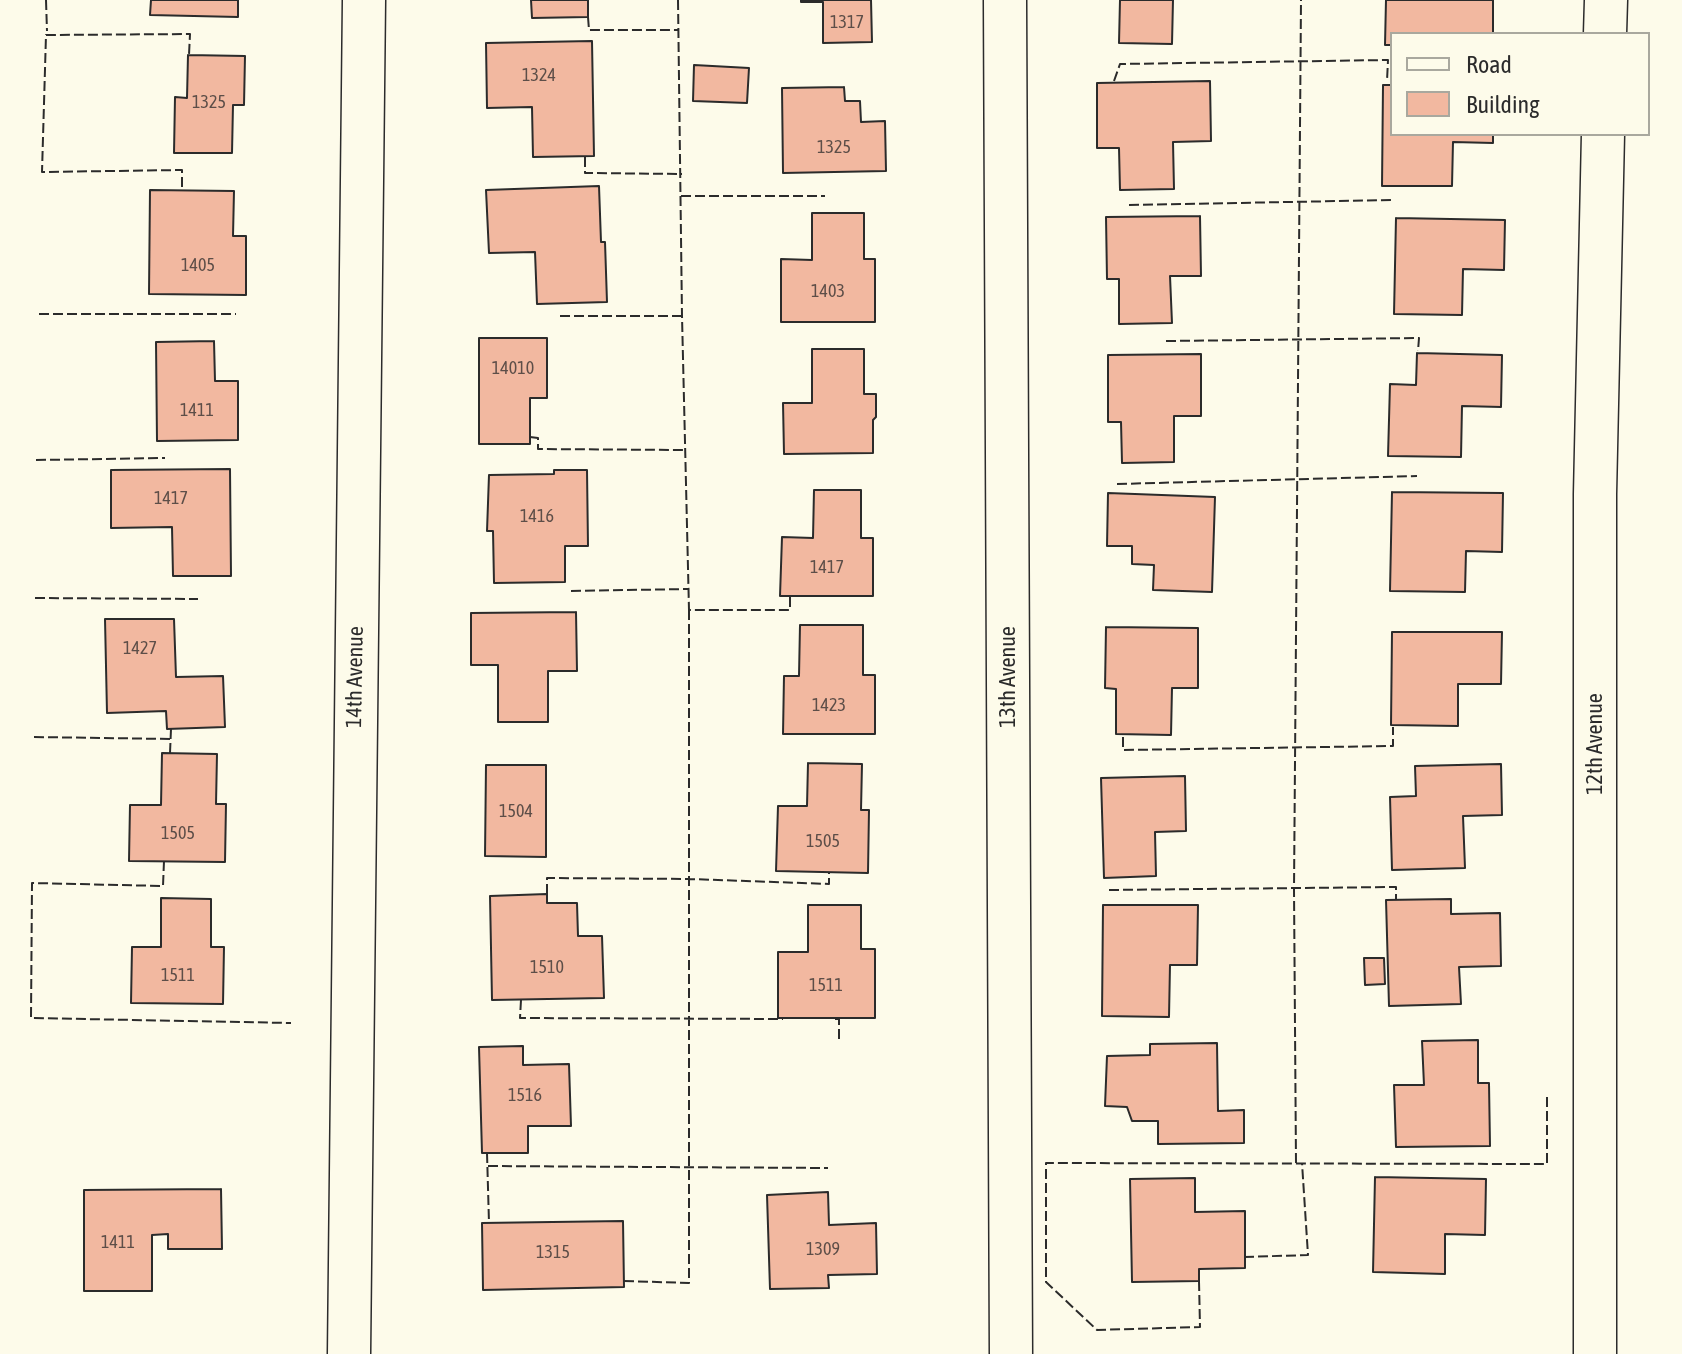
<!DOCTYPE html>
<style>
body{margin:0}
#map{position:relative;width:1682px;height:1354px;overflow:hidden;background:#fdfbea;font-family:"Asap Condensed",sans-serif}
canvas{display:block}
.legend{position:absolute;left:1390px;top:32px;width:260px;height:104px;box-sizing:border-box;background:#fdfbea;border:2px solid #a9a89e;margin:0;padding:10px 14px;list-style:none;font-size:24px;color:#2b2b2b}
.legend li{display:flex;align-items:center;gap:16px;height:40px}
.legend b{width:40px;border:2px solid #a9a89e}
</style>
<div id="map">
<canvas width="1682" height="1354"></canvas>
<ul class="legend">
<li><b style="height:10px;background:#fdfbea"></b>Road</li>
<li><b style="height:22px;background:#f2b8a0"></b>Building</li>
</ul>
</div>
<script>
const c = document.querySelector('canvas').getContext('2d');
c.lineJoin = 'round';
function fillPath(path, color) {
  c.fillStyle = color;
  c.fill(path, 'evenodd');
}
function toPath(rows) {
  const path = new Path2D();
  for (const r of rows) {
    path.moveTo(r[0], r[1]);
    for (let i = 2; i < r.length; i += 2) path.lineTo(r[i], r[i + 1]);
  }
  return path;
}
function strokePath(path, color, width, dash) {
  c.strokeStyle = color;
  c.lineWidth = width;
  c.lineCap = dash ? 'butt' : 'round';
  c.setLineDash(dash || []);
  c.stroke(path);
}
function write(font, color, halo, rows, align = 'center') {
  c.font = font + ' "Asap Condensed",sans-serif';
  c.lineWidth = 6;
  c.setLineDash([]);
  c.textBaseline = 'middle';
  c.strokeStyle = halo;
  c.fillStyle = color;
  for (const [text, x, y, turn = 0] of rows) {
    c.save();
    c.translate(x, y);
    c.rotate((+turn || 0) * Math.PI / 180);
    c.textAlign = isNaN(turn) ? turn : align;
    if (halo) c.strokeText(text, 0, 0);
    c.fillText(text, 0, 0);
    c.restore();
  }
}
const building = toPath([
 [151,0,238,0,238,17,150,15,151,0],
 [531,0,588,0,588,17,532,18,531,0],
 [801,0,871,0,872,42,823,43,823,2,801,2,801,0],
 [1120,0,1173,0,1172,44,1119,43,1120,0],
 [1386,0,1493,0,1493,34,1392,34,1392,45,1385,45,1386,0],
 [592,41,594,156,533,157,532,107,487,108,486,43,592,41],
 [188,55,245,56,244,105,233,105,232,153,174,153,175,97,187,98,188,55],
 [694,65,749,68,747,103,693,101,694,65],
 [1210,81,1211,141,1173,142,1174,189,1120,190,1119,148,1097,148,1097,83,1210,81],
 [1383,85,1392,85,1392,134,1493,134,1493,143,1453,142,1452,186,1382,186,1383,85],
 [844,87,845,101,860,101,861,122,885,121,886,171,783,173,782,88,844,87],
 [599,186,601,242,605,242,607,302,537,304,535,252,489,253,486,190,599,186],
 [150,190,234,191,233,236,246,236,246,295,149,294,150,190],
 [812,213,864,213,864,259,875,259,875,322,781,322,781,259,812,260,812,213],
 [1200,216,1201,276,1170,276,1172,323,1119,324,1119,279,1107,279,1106,217,1200,216],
 [1396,218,1505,220,1504,270,1463,269,1462,315,1394,314,1396,218],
 [479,338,547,338,547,398,530,398,530,444,479,444,479,338],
 [214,341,215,381,238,381,238,440,157,441,156,342,214,341],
 [812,349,864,349,864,394,876,394,876,417,873,420,873,453,784,454,783,403,812,403,812,349],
 [1417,353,1502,355,1501,407,1462,406,1461,457,1388,456,1390,384,1416,385,1417,353],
 [1201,354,1201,416,1174,416,1174,462,1122,463,1121,422,1108,422,1108,355,1201,354],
 [230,469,231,576,173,576,172,527,111,528,111,470,230,469],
 [554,470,587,470,588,546,565,546,565,582,494,583,493,531,487,531,489,475,554,474,554,470],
 [814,490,861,490,861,538,873,538,873,596,780,596,782,537,813,538,814,490],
 [1392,492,1503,493,1502,552,1466,551,1465,592,1390,591,1392,492],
 [1108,493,1215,497,1212,592,1153,590,1154,565,1132,564,1132,546,1107,546,1108,493],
 [576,612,577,671,548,671,548,722,498,722,498,665,471,665,471,613,576,612],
 [105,619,174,619,176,677,223,676,225,727,167,729,166,711,107,713,105,619],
 [800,625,863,625,863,675,875,675,875,734,783,734,784,676,799,676,800,625],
 [1106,627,1198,628,1198,688,1172,688,1171,735,1116,734,1116,689,1105,688,1106,627],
 [1392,632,1502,632,1501,684,1458,684,1458,726,1391,725,1392,632],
 [162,753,217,754,216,804,226,804,225,862,129,861,130,805,161,805,162,753],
 [808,763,862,764,861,810,869,810,868,873,776,871,778,806,807,806,808,763],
 [1501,764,1502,815,1463,816,1465,868,1392,870,1390,797,1416,796,1415,766,1501,764],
 [486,765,546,765,546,857,485,856,486,765],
 [1185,776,1186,831,1155,832,1156,876,1104,878,1101,778,1185,776],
 [547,894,547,903,577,903,578,936,602,936,604,998,492,1000,490,896,547,894],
 [161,898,211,899,211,947,224,947,223,1004,131,1003,132,947,161,947,161,898],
 [1451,899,1451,914,1500,913,1501,966,1459,967,1461,1004,1389,1006,1386,900,1451,899],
 [808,905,861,905,861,949,875,949,875,1018,778,1018,778,952,808,952,808,905],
 [1103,905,1198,905,1197,965,1170,965,1169,1017,1102,1016,1103,905],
 [1364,958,1384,958,1385,984,1365,985,1364,958],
 [1478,1040,1478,1083,1489,1083,1490,1146,1396,1147,1394,1085,1424,1085,1422,1041,1478,1040],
 [1217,1043,1218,1111,1244,1110,1244,1143,1158,1144,1158,1121,1132,1121,1127,1107,1105,1106,1107,1056,1150,1055,1150,1044,1217,1043],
 [523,1046,523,1065,569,1064,571,1126,528,1126,528,1153,482,1153,479,1047,523,1046],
 [1375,1177,1486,1179,1485,1235,1445,1234,1445,1274,1373,1272,1375,1177],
 [1195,1178,1195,1212,1245,1211,1245,1268,1199,1269,1199,1281,1132,1282,1130,1179,1195,1178],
 [221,1189,222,1249,168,1249,168,1234,152,1235,152,1291,84,1291,84,1190,221,1189],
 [828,1192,829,1225,876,1223,877,1274,828,1275,829,1288,770,1289,767,1195,828,1192],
 [623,1221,624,1287,483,1290,482,1223,623,1221]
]);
fillPath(building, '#f2b8a0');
strokePath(building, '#2b2b2b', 2);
const street = toPath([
 [1005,0,1011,1354],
 [1605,34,1606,0],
 [349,1354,364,0],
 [1595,1354,1595,494,1603,134]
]);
strokePath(street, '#2b2b2b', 45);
strokePath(street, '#fdfbea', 42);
strokePath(toPath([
 [46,0,47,31],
 [678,0,682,316,689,610,790,610,790,596],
 [588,17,589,30,678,30],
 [1114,81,1120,64,1388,60,1387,81],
 [585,157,585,173,682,174],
 [182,187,182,170,42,172,46,35,190,34,189,55],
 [681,196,825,196],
 [1129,205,1394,200],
 [39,314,236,314],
 [560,316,682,316],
 [1166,341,1419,338,1418,351],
 [530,437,538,438,538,449,685,450],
 [36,460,165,458],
 [1117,484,1417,476],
 [571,591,688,589],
 [35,598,198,599],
 [34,737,171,739],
 [1123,737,1123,750,1393,746,1393,727],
 [170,753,171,729],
 [164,861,163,886,32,883,31,1018,291,1023],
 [1109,890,1396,887,1396,899],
 [547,894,547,878,689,879,829,884,829,872],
 [521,1000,520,1018,783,1019],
 [835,1019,839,1019,839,1041],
 [487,1153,489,1223],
 [1296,1163,1294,889,1301,0],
 [488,1166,828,1168],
 [1244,1257,1308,1255,1302,1163],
 [624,1281,689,1283,689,610],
 [1199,1281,1200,1327,1097,1330,1046,1282,1046,1163,1547,1164,1547,1093]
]), '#2b2b2b', 2, [10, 4]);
write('18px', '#5d4e48', null, [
 ["1317",847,22],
 ["1324",539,75],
 ["1325",209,102],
 ["1325",834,147],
 ["1405",198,265],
 ["1403",828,291],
 ["14010",513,368],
 ["1411",197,410],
 ["1417",171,498],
 ["1416",537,516],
 ["1417",827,567],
 ["1427",140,648],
 ["1423",829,705],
 ["1504",516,811],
 ["1505",178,833],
 ["1505",823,841],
 ["1510",547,967],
 ["1511",178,975],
 ["1511",826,985],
 ["1516",525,1095],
 ["1411",118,1242],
 ["1309",823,1249],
 ["1315",553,1252]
]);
write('22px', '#2b2b2b', '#fdfbea', [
 ["14th Avenue",355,677,-89],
 ["13th Avenue",1008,677,-90],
 ["12th Avenue",1595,744,-90]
]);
</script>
